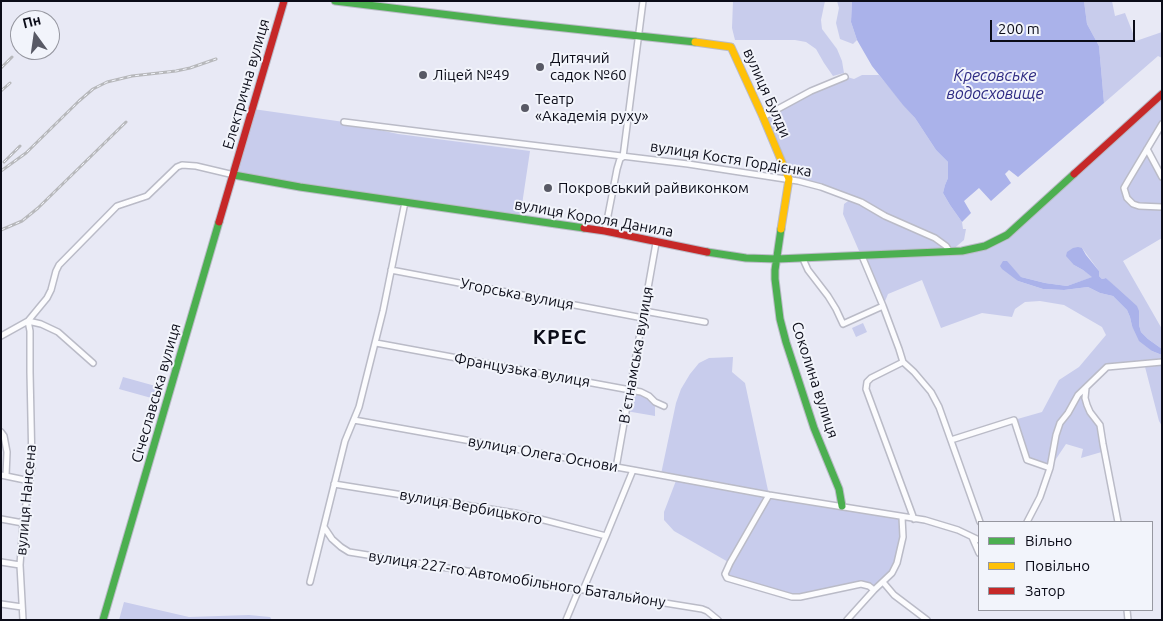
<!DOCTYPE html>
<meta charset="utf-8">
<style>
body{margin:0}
#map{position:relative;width:1163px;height:621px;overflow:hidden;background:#e8e9f5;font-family:Ubuntu,sans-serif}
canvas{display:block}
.frame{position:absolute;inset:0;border:2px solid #0b0c18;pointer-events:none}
.legend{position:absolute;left:978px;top:521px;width:175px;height:90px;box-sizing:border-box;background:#f2f4fb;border:1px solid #9697a0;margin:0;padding:6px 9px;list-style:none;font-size:15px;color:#0b0c18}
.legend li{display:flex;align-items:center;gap:10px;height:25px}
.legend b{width:25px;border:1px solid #9697a0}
.north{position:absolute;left:10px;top:10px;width:50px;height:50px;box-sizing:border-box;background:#f2f4fb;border:1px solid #9697a0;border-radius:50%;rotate:346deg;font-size:14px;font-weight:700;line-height:20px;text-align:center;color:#0b0c18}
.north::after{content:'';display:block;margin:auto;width:18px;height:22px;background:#585965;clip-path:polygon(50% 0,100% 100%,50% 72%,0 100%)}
.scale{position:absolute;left:990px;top:20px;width:145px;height:22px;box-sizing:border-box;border:2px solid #0b0c18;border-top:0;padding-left:6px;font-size:15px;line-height:18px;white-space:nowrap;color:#0b0c18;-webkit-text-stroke:4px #f2f4fb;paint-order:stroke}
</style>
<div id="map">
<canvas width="1163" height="621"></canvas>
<div class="frame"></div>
<ul class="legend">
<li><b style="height:6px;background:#4caf50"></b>Вільно</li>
<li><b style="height:6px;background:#ffc107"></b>Повільно</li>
<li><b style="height:6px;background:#c62828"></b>Затор</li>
</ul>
<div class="north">Пн</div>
<div class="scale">200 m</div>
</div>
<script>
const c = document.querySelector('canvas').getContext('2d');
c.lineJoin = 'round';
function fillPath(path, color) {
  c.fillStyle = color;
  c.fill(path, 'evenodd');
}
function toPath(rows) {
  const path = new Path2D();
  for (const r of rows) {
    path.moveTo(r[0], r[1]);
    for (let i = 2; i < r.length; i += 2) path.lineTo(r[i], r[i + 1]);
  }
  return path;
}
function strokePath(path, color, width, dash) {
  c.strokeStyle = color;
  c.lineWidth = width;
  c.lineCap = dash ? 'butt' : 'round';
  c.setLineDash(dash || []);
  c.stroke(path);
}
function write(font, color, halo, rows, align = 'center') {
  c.font = font + ' Ubuntu,sans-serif';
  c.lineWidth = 4;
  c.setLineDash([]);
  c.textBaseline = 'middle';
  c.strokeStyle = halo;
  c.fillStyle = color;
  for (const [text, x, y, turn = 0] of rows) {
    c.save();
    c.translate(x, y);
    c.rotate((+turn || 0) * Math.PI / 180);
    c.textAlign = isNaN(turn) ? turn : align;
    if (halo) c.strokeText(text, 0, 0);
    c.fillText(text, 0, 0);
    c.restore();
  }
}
fillPath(toPath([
 [733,1,825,1,821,20,822,29,837,49,842,61,844,73,833,76,824,63,816,49,806,42,795,40,735,40,732,28],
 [837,1,852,1,851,22,857,40,853,44,840,39,836,23,839,8],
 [1084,1,1112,1,1115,16,1125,13,1136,41,1162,32,1162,58,1158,56,1104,103,1099,46,1087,24],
 [862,75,879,75,915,118,936,150,948,162,948,178,945,185,943,193,950,205,962,222,963,229,966,229,964,240,951,251,994,243,1162,93,1162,124,1147,149,1162,177,1162,238,1123,261,1162,329,1162,349,1148,339,1141,332,1139,325,1120,292,1106,278,1102,279,1099,276,1099,271,1082,248,1074,265,1083,270,1093,277,1067,286,1045,283,1021,277,1005,261,1018,281,1043,289,1064,290,1088,287,1100,293,1113,296,1127,310,1130,317,1132,326,1152,351,1162,355,1162,426,1159,421,1144,363,1110,367,1086,389,1087,405,1099,421,1105,451,1081,458,1083,449,1066,444,1050,468,1027,460,1014,420,1042,412,1059,380,1079,367,1106,335,1102,327,1064,305,1040,301,1025,302,1015,309,1012,317,982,313,941,328,922,280,888,294,883,306,843,214,844,204,851,199,789,179,763,117,811,91,847,77,854,79],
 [253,109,344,122,398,134,530,151,520,218,234,175],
 [863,323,867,332,856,337,852,328],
 [733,357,732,372,745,383,769,495,902,517,903,530,892,573,874,590,865,585,800,597,727,578,725,574,730,563,674,531,664,520,664,512,677,478,661,474,676,403,681,389,690,374,699,363,709,358],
 [123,377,159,387,155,399,119,389],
 [630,389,641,392,655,402,655,416,626,411],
 [124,602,189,617,249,615,270,617,272,620,119,620]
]), '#c8ccec');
fillPath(toPath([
 [852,1,1084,1,1087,24,1099,46,1104,103,1018,177,1009,170,1005,174,1011,183,991,201,979,188,964,201,971,213,962,222,950,205,943,193,945,185,948,178,948,162,936,150,915,118,903,105,872,66,857,40,851,22],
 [1078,247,1082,248,1086,255,1099,271,1099,276,1102,279,1106,278,1137,306,1139,311,1139,325,1141,332,1148,339,1162,349,1162,355,1152,351,1139,341,1132,326,1130,317,1127,310,1113,296,1100,293,1088,287,1064,290,1043,289,1018,281,1002,269,1000,266,1003,261,1007,261,1021,277,1045,283,1067,286,1092,277,1083,270,1074,265,1066,256,1067,252,1073,248]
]), '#aab2ea');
const street = toPath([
 [763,117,811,91,845,77],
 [344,122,456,136,688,164,798,181,821,187,861,202,885,216,935,238,946,246,950,252],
 [1162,124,1128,181,1124,188,1127,198,1133,204,1139,206,1162,207],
 [1147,149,1162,177],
 [605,231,617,169,620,159,623,157,643,1],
 [862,256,883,306,899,349,903,362,914,372,931,392,939,407,980,522],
 [803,259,808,270,828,296,836,309,843,324,883,306],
 [391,270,643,318],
 [644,311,705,322],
 [28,321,41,324,58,332,93,363],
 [1,336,28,321,47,298,51,290,56,271,59,265,117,206,147,196,177,167,182,165,196,166,234,175],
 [376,343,641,392,649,396,655,402,664,406],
 [903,362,871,378,867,382,866,389,914,519],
 [1086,388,1085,398,1087,405,1090,412,1100,425,1103,444,1118,522],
 [354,420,633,470,606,536,583,590],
 [1,432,4,436,7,452,6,476],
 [951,440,1014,420,1027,460,1050,468],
 [616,468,656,243],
 [633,470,769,495,925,520,958,530,979,540],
 [1,475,30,481],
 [334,484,515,513,544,520,606,536],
 [769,495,730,563,725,574,727,578,792,597,800,597,861,584,869,586,874,590],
 [1,519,23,523],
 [1027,522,1040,497,1050,468,1056,435,1060,423,1068,413,1078,395,1107,367,1162,362],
 [324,527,332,539,341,547,349,552,702,609,707,611,718,620],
 [972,537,979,553],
 [1,562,20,565],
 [310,582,345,441,359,407,383,311,405,202],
 [883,582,894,595,927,620],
 [1,604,22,607],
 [1127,610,1128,620],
 [23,620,20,565,23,523,32,466,30,372,30,331,28,321],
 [566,620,579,589],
 [847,620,874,590,892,573,897,563,903,537,902,517]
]);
const fast = toPath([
 [335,1,499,21,695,42],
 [234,175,300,187,584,228],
 [781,229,775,270,775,279,780,319,786,342,814,428,839,489,842,506],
 [707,252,746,258,777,259,962,251,985,246,1007,235,1074,174],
 [103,620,219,222]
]);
const slow = toPath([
 [695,42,731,47,763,117,789,179,781,229]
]);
const jam = toPath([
 [1074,174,1162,94],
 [219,222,284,1],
 [584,228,605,231,707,252]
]);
strokePath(street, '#babbc7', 8);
strokePath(fast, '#babbc7', 9);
strokePath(slow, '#babbc7', 9);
strokePath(jam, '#babbc7', 9);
strokePath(street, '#fcfcfe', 5);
strokePath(fast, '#4caf50', 7);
strokePath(slow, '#ffc107', 7);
strokePath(jam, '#c62828', 7);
const rail = toPath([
 [1,68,12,57],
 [1,91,10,83],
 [4,162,20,146],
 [1,171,26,153,79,101,93,89,107,82,132,76,176,71,190,68,216,59],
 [1,230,22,221,38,208,126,122]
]);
strokePath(rail, '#b7b8bb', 3);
strokePath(rail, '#f2f4fb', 1, [4]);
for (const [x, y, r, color] of [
 [540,67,5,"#585965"],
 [423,75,5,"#585965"],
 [525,108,5,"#585965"],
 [548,188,5,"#585965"]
]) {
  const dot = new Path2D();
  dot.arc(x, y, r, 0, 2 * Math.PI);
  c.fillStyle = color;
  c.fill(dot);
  strokePath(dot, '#f2f4fb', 2);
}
write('15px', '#0b0c18', '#f2f4fb', [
 ["Дитячий",550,58],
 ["садок №60",550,75],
 ["Ліцей №49",433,75],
 ["Театр",535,99],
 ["«Академія руху»",535,116],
 ["Покровський райвиконком",558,188]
], 'left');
write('15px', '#0b0c18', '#f2f4fb', [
 ["Електрична вулиця",246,84,-74],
 ["вулиця Булди",767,93,66],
 ["вулиця Костя Гордієнка",731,159,9],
 ["вулиця Короля Данила",594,218,10],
 ["Угорська вулиця",517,294,11],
 ["Вʼєтнамська вулиця",636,355,-80],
 ["Французька вулиця",522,370,10],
 ["Соколина вулиця",815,380,72],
 ["Січеславська вулиця",156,393,-74],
 ["вулиця Олега Основи",543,454,10],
 ["вулиця Нансена",26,500,-85],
 ["вулиця Вербицького",471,507,10],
 ["вулиця 227-го Автомобільного Батальйону",517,579,9]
]);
write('italic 16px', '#2e2b83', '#f2f4fb', [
 ["Кресовське",995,76],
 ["водосховище",995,94]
]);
c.letterSpacing = '1px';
write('bold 20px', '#0b0c18', '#f2f4fb', [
 ["КРЕС",560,337]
]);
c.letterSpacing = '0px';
</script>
